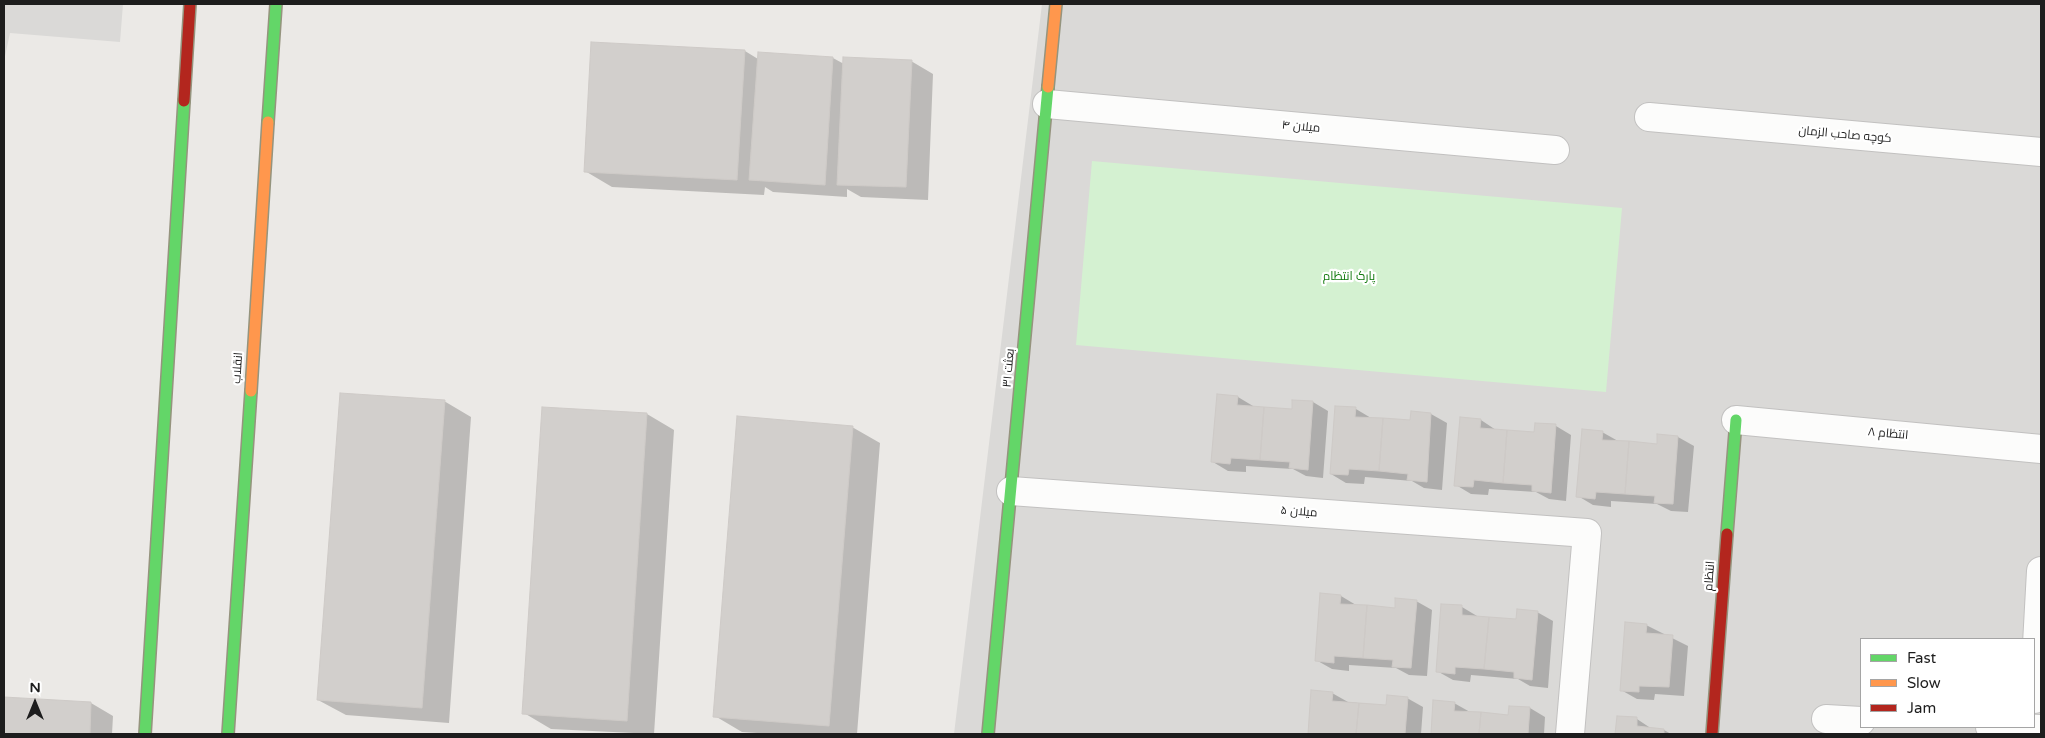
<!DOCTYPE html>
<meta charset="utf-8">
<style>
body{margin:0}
#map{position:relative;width:2045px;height:738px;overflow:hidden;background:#ebe9e6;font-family:"Varela Round",sans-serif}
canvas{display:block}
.frame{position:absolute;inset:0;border:5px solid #1d1d1d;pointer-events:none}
.legend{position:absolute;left:1860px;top:638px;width:175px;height:90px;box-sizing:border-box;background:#fff;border:1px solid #a5a5a5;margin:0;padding:6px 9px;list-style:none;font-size:15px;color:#1d1d1d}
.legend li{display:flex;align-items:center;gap:10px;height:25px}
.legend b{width:25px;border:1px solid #a5a5a5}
.north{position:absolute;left:10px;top:678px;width:50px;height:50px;-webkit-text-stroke:4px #fff;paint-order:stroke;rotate:0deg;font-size:14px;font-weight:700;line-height:20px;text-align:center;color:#1d1d1d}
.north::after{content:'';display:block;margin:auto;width:18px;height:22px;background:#1d1d1d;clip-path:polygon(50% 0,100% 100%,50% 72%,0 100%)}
</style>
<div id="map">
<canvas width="2045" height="738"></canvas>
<div class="frame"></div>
<ul class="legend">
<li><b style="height:6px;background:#63d668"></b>Fast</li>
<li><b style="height:6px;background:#ff974d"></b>Slow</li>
<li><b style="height:6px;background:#b3261e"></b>Jam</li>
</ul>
<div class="north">N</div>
</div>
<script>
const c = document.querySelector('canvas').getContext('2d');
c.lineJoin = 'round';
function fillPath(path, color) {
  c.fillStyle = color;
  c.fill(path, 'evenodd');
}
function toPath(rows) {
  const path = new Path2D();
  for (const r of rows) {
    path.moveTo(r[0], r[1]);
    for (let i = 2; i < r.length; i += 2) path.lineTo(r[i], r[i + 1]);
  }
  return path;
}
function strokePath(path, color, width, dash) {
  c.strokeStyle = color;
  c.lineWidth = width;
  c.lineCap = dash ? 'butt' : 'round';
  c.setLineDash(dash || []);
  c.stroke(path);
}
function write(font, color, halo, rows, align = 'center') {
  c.font = font + ' "Varela Round",Cairo,sans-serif';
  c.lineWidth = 4.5;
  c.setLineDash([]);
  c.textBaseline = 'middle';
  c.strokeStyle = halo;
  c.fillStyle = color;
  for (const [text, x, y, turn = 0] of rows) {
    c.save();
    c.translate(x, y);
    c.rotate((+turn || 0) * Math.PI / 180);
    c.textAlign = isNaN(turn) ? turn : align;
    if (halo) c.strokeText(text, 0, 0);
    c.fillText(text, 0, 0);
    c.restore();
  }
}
fillPath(toPath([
 [4,4,123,4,120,42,10,33,4,61],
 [1042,4,2041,4,2041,734,954,734],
 [1861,639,2034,639,2034,727,1861,727]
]), '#dad9d7');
fillPath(toPath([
 [1092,161,1622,208,1606,392,1076,345]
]), '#d4f1d1');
fillPath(toPath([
 [745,51,758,59,759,53,833,58,844,64,911,61,933,74,928,200,861,197,847,189,847,197,773,192,765,187,764,195,612,187,585,171],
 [1238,397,1253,406,1253,408,1293,411,1293,401,1313,402,1328,411,1323,478,1306,476,1293,469,1276,468,1246,466,1246,472,1228,471,1213,462],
 [444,401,471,417,449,723,346,715,318,700],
 [1336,407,1356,409,1371,418,1411,422,1412,413,1431,414,1447,423,1442,490,1424,488,1412,481,1365,477,1364,484,1346,483,1331,474],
 [543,408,647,414,674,430,654,734,551,729,524,713],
 [1481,420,1496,430,1536,433,1556,426,1571,435,1566,501,1549,499,1536,492,1489,489,1488,495,1471,494,1456,485],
 [852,427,880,443,857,734,772,734,742,732,715,716],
 [1602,432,1618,441,1658,445,1658,435,1678,437,1694,446,1688,512,1671,511,1657,504,1611,501,1611,507,1593,505,1578,496],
 [1341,596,1356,605,1396,609,1416,601,1432,610,1427,676,1409,675,1396,668,1349,665,1349,671,1332,669,1316,660],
 [1462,607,1477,616,1477,617,1517,620,1537,612,1553,621,1548,688,1530,686,1518,679,1471,675,1470,682,1453,680,1437,671],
 [1646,625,1688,646,1684,696,1655,694,1654,700,1637,699,1621,690],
 [1312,692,1332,693,1348,702,1387,706,1407,698,1423,707,1421,734,1309,734],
 [4,698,91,703,113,716,112,734,4,734],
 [1435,701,1454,703,1470,712,1509,716,1530,708,1545,717,1544,734,1432,734],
 [1618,717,1637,719,1652,729,1664,730,1671,734,1616,734]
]), '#0003');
const building = toPath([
 [591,42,745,50,737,180,584,172,591,42],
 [758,52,833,57,825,185,749,180,758,52],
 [843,57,912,60,906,187,837,185,843,57],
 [340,393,445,400,422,708,317,700,340,393],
 [1217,394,1238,396,1237,405,1264,407,1260,460,1231,458,1230,464,1211,462,1217,394],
 [1292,400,1313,401,1308,470,1289,468,1290,462,1260,460,1264,407,1292,409,1292,400],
 [1335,406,1356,407,1355,417,1383,418,1379,471,1349,469,1348,475,1330,474,1335,406],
 [542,407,647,413,627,721,522,714,542,407],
 [1411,411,1431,413,1427,482,1407,480,1408,474,1379,471,1383,418,1410,420,1411,411],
 [737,416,853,426,829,726,713,717,737,416],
 [1460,417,1481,419,1480,428,1507,430,1503,483,1474,480,1473,487,1454,486,1460,417],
 [1535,423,1556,424,1551,493,1532,491,1532,485,1503,483,1507,430,1534,432,1535,423],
 [1582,429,1603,431,1602,440,1629,441,1625,494,1596,492,1595,499,1576,497,1582,429],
 [1657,434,1678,436,1673,504,1654,503,1655,496,1625,494,1629,441,1657,444,1657,434],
 [1320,593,1341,595,1340,604,1367,605,1363,658,1334,656,1334,663,1315,661,1320,593],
 [1395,598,1417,600,1411,668,1392,667,1393,660,1363,658,1367,605,1395,608,1395,598],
 [1441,604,1462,605,1462,615,1489,617,1484,669,1455,667,1455,674,1436,672,1441,604],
 [1517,609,1538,611,1532,680,1514,678,1514,672,1484,669,1489,617,1516,619,1517,609],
 [1625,622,1647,624,1646,633,1673,635,1669,687,1639,686,1639,692,1620,691,1625,622],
 [1311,690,1333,692,1332,701,1359,703,1356,734,1308,734,1311,690],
 [1387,695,1408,697,1405,734,1356,734,1359,703,1386,705,1387,695],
 [4,697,91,702,90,734,4,734,4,697],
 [1433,700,1455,702,1454,711,1481,712,1479,734,1431,734,1433,700],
 [1509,706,1530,707,1528,734,1479,734,1481,712,1508,715,1509,706],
 [1617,716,1637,717,1637,726,1664,729,1664,734,1615,734,1617,716]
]);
fillPath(building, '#d2cfcc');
strokePath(building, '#cecac7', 1);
const street = toPath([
 [1047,104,1555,150],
 [1649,117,2041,152],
 [1736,420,2041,449],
 [1011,491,1587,533,1570,734],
 [2034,699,2041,571],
 [1826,719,1861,721],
 [1990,727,2041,729]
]);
const fast = toPath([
 [268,122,276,4],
 [1727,534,1736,420],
 [145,734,184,101],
 [228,734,251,391],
 [988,734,1048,87]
]);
const slow = toPath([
 [1048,87,1056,4],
 [251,391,268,122]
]);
const jam = toPath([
 [184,101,190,4],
 [1712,734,1727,534]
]);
strokePath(street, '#c2c1c0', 30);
strokePath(fast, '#95947e', 14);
strokePath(slow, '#95947e', 14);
strokePath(jam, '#95947e', 14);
strokePath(street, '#fcfcfb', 28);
strokePath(fast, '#63d668', 11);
strokePath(slow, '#ff974d', 11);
strokePath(jam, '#b3261e', 11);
write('12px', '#1d1d1d', '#fff', [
 ["میلان ۴",1301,127,5],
 ["کوچه صاحب الزمان",1845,135,5],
 ["انقلاب",238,368,-86],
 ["بعثت ۳۱",1009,368,-85],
 ["انتظام ۸",1888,434,5],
 ["میلان ۵",1299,512,4],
 ["انتظام",1710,576,-86]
]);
write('12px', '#10790d', '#fff', [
 ["پارک انتظام",1349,277]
]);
</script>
